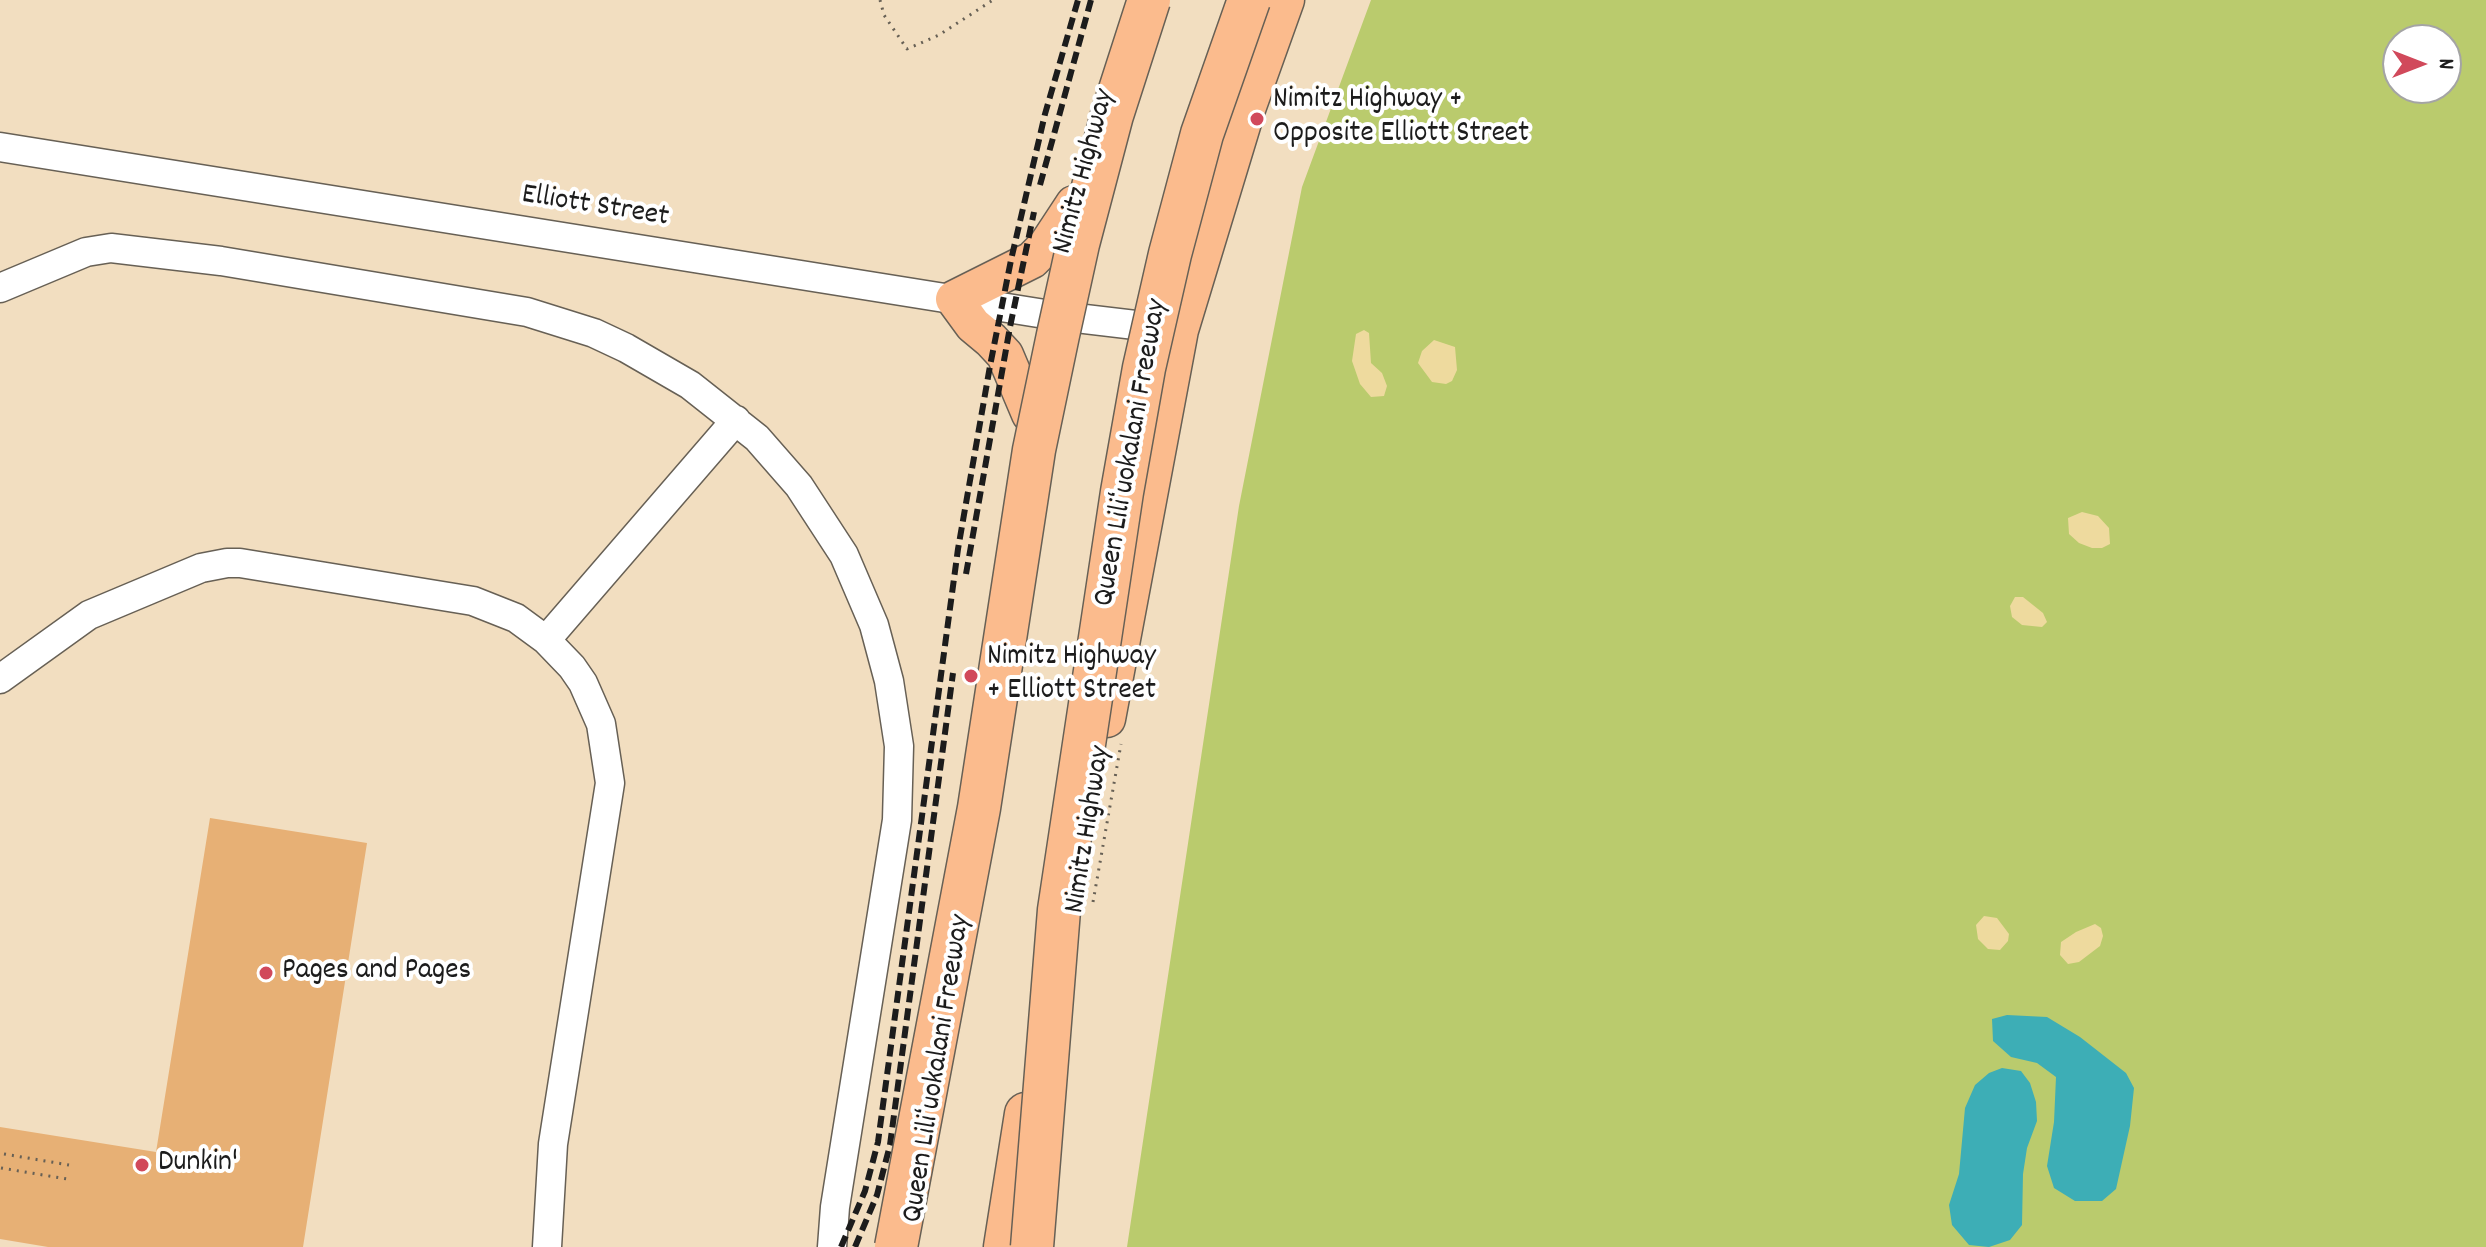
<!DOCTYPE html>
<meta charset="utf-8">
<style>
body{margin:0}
#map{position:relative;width:2486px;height:1247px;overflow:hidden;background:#f2dec0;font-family:Dekko,sans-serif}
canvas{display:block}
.north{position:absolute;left:2382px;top:24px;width:80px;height:80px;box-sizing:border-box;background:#fff;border:2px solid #a4a4a4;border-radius:50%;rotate:90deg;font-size:22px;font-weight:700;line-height:32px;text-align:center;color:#1c1c1c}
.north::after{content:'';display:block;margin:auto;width:28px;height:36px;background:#d1495b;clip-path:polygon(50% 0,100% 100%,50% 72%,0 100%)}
</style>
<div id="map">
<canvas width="2486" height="1247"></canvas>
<div class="north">N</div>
</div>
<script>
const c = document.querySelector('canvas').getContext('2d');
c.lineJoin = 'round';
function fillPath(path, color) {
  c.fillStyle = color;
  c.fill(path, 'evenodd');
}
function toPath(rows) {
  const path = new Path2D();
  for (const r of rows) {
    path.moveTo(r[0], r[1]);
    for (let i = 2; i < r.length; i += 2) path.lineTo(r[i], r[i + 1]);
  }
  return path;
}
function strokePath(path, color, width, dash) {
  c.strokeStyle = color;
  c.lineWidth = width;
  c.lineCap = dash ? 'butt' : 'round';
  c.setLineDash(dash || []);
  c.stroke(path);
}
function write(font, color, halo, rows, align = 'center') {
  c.font = font + ' Dekko,sans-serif';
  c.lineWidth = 8;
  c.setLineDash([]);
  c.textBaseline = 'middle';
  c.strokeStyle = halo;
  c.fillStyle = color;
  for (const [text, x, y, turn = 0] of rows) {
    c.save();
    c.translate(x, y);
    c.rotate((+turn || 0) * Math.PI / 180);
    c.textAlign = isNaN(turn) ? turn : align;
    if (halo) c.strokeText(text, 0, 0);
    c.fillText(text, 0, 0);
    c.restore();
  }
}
fillPath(toPath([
 [1371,0,2486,0,2486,1247,1127,1247,1239,506,1302,187],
 [2398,40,2446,40,2446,88,2398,88]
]), '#bacb6d');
fillPath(toPath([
 [1364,330,1369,333,1371,363,1382,373,1387,386,1384,396,1371,397,1360,384,1352,361,1356,334],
 [1434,340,1455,347,1457,370,1452,381,1446,384,1432,382,1418,363,1422,351],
 [2082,512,2098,516,2109,528,2110,544,2102,548,2092,548,2079,543,2069,534,2068,518],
 [2015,597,2023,597,2043,613,2047,622,2042,627,2022,625,2012,617,2010,606],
 [1984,916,1997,918,2009,934,2008,941,2000,950,1988,949,1978,939,1976,925],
 [2095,924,2101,928,2103,936,2100,946,2079,962,2068,964,2060,955,2061,942,2076,932]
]), '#eeda9e');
fillPath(toPath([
 [2007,1015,2047,1017,2080,1037,2126,1073,2134,1088,2130,1126,2116,1189,2102,1201,2075,1201,2054,1188,2047,1166,2054,1122,2056,1077,2037,1063,2011,1057,1993,1041,1992,1019],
 [2002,1068,2021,1071,2030,1083,2036,1102,2037,1121,2027,1148,2023,1174,2022,1225,2010,1240,1989,1247,1969,1245,1952,1225,1949,1205,1959,1174,1965,1108,1975,1085,1989,1073]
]), '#3daeb6');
fillPath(toPath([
 [210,818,367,843,303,1247,48,1247,0,1239,0,1127,156,1152]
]), '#e7b075');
const minor = toPath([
 [0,147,1051,315,1169,329],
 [0,288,86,252,111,248,221,261,527,312,594,333,626,348,690,385,757,438,799,486,844,555,874,625,889,681,899,746,897,820,835,1207,832,1247],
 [546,640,736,420],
 [0,679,89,615,201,568,227,563,240,563,473,601,516,618,546,640,572,667,583,683,601,724,610,783,553,1144,547,1247]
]);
const major = toPath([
 [1030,414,1005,355,991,340,973,325,954,299,1032,260,1047,245,1074,204],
 [1107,719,1180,330,1247,109,1286,0]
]);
const highway = toPath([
 [1005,1247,1026,1114]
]);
strokePath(minor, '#676055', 31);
strokePath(major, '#676055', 39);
strokePath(highway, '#676055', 45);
strokePath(toPath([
 [880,0,884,15,907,49,939,35,993,0],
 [1093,902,1121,744],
 [4,1154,69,1165],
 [1,1168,67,1179]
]), '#676055', 3, [2, 6]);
strokePath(minor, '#fff', 28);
strokePath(major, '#fbbb8d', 36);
strokePath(highway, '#fbbb8d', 42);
strokePath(toPath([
 [1040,185,1091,0],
 [966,574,1010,327,1034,212],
 [841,1247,865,1191,878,1142,958,549,990,366,1011,260,1045,114,1078,0],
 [855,1247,877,1195,890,1145,953,673]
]), '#1c1c1c', 6, [12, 6]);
const highwayBridge = toPath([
 [896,1247,979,808,1034,450,1058,335,1078,244,1112,115,1149,0],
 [1032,1247,1059,910,1122,492,1144,368,1170,254,1202,134,1249,0]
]);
strokePath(highwayBridge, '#676055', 45, []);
strokePath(highwayBridge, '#fbbb8d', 42);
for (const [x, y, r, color] of [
 [1257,119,8,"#d1495b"],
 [971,676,8,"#d1495b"],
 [266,973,8,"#d1495b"],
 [142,1165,8,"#d1495b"]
]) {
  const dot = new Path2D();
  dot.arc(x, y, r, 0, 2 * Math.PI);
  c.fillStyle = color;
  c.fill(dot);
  strokePath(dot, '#fff', 3);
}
write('30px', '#1c1c1c', '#fff', [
 ["Nimitz Highway +",1273,102],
 ["Opposite Elliott Street",1273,136],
 ["Nimitz Highway",987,659],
 ["+ Elliott Street",987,693],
 ["Pages and Pages",282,973],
 ["Dunkin'",158,1165]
], 'left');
write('30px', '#1c1c1c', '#fff', [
 ["Nimitz Highway",1086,172,-75],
 ["Elliott Street",595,208,9],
 ["Queen Liliʻuokalani Freeway",1133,453,-80],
 ["Nimitz Highway",1090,830,-81],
 ["Queen Liliʻuokalani Freeway",939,1069,-81]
]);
</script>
